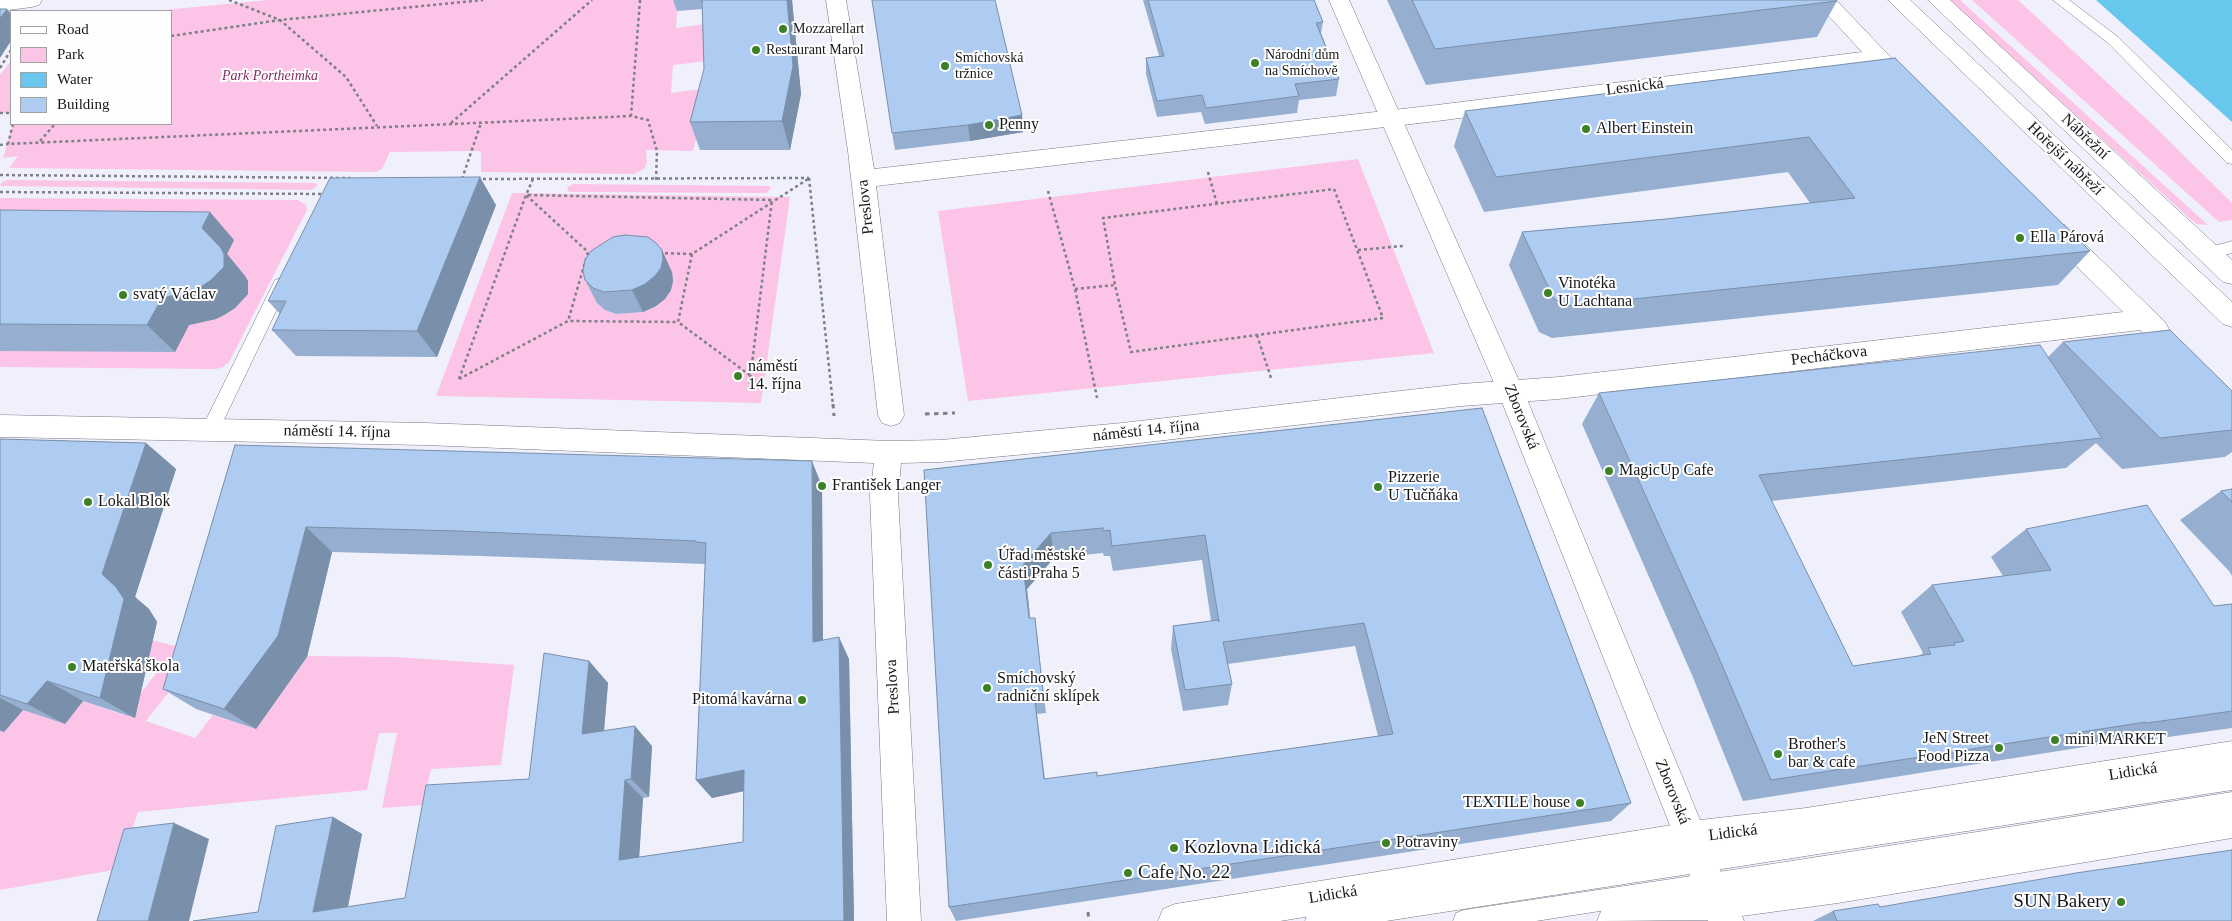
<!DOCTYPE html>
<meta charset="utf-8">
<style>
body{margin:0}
#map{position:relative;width:2232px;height:921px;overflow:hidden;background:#eff0fc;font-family:"Times New Roman",serif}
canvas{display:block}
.legend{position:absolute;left:10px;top:10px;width:162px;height:115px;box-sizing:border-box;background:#fefefe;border:1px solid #a2a2a3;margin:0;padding:6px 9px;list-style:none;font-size:15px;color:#17171b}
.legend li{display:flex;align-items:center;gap:10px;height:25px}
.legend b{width:25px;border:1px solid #a2a2a3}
</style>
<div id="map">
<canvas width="2232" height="921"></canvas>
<ul class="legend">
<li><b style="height:6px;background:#fff"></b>Road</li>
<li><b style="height:14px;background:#fcc4e6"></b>Park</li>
<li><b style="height:14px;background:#68c7ec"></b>Water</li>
<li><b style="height:14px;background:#aeccf2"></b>Building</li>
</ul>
</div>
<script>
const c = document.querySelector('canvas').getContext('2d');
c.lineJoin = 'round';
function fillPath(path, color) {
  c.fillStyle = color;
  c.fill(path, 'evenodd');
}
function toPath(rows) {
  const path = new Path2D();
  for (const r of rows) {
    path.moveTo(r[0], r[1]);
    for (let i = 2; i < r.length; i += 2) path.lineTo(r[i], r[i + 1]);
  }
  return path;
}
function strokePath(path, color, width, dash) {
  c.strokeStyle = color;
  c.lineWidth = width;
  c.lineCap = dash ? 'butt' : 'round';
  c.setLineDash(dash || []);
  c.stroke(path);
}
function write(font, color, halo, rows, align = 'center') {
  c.font = font + ' "Times New Roman",serif';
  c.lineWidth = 4;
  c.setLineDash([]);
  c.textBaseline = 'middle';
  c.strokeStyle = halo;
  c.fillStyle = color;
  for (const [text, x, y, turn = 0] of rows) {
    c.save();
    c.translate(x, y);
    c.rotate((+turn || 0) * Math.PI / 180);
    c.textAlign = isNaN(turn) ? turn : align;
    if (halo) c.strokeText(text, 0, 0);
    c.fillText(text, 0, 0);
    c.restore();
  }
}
fillPath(toPath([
 [267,0,678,0,676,28,705,24,706,61,673,65,671,93,709,88,693,151,646,150,647,163,644,169,634,174,481,172,481,151,471,151,390,152,382,169,376,172,9,168,18,156,3,158,13,124,171,124,171,11,154,11],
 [1949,0,1960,0,2208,225,2196,224],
 [1972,0,2018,0,2152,124,2232,203,2232,220,2219,222],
 [11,61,11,113,0,113,0,75],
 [1358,159,1434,353,968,401,938,211],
 [7,180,315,183,318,185,312,190,0,186,2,182],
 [573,184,769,186,771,188,767,193,570,192,567,190,569,186],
 [512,193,790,197,761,403,436,396],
 [673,281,671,290,665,299,643,312,616,314,605,310],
 [0,198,298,200,306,205,307,210,229,362,223,367,216,369,0,367,0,350,190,323,224,315,240,302,248,288,248,282,245,276,220,267,234,240,0,239],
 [148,639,205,654,193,661,146,721,195,738,213,715,256,729,308,656,397,657,514,665,501,765,431,769,423,805,382,808,397,733,379,733,367,790,138,812,119,869,0,890,0,731,4,732,23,710,83,701,124,715,157,672,130,662]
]), '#fcc4e6');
fillPath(toPath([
 [2096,0,2232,0,2232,122,2162,59]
]), '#68c7ec');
const lane = toPath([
 [2053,0,2069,0,2118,37,2232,150,2232,164,2227,163,2108,43,2053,0],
 [2232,241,2232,253,2209,259,2203,257,2201,253,2203,249,2232,241],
 [281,278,287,280,289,284,219,430,216,435,210,437,204,435,201,430,273,284,275,280,281,278],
 [2232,770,2232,790,1386,921,1305,921,1308,913,1316,910,2232,770],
 [2232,792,2232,812,1536,921,1453,921,1456,913,1464,910,1785,862,2232,792]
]);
const street = toPath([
 [0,0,42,0,39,5,32,7,0,11,0,0],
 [826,0,846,0,874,169,1437,105,1862,52,1814,0,1836,0,1899,66,1896,71,1888,73,1880,71,1874,65,1437,121,876,186,904,415,900,423,891,426,882,423,878,415,848,151,826,0],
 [1928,0,1950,0,2232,260,2232,284,2223,282,1928,0],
 [2056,222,2065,225,2165,322,2169,329,2165,336,2156,339,2147,336,2140,330,1559,399,1461,406,1122,445,941,462,901,463,898,495,921,921,887,921,870,495,874,463,425,445,0,437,0,415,425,423,889,441,941,440,1122,423,1461,384,1559,377,2123,312,2047,237,2044,231,2047,225,2056,222],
 [1691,822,1703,826,1707,838,1703,850,1691,854,1280,921,1158,921,1163,909,1175,904,1691,822],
 [1717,886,1729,891,1734,903,1729,915,1717,920,1597,921,1602,909,1614,904,1717,886]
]);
const secondary = toPath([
 [1329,0,1349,0,1524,392,1700,820,1806,808,2232,741,2232,771,1806,840,1713,852,1726,885,1838,869,2232,806,2232,838,1838,903,1742,916,1744,921,1708,921,1498,392,1329,0],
 [1888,0,1910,0,2232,302,2232,327,2223,324,1888,0]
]);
strokePath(lane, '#777782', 1);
strokePath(street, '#777782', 1);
strokePath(secondary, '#777782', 1);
strokePath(toPath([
 [229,0,280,20,346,77,377,126],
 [640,0,631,116,648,120,657,151,656,180],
 [171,36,280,20,483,0],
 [0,68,11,50],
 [0,113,11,113],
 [451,123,592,0],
 [13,124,8,144,631,116],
 [40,141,55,124],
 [0,145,8,144],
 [1208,172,1217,204],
 [0,175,350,178],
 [809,178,833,405],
 [462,179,481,123],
 [477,179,809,178],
 [533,179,526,195,588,252,568,321],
 [1334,189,1383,318,1131,352,1115,285,1103,218,1334,189],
 [1048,191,1075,289,1097,398],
 [0,192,326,194],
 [1358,250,1403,246],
 [659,253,692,254,808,179],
 [692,254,678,322,751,376],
 [1075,289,1115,285],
 [1257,335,1271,378],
 [459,379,526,195,772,200,749,388],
 [459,379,568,321,678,322]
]), '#7e7f87', 2.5, [3, 3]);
strokePath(toPath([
 [833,404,834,416],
 [925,414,955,413],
 [1088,912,1089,921]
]), '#7e7f87', 3, [4.5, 4.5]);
fillPath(lane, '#fff');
fillPath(street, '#fff');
fillPath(secondary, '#fff');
fillPath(toPath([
 [673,0,792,0,801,94,790,150,700,150,690,122,704,69,702,9,677,11],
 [1143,0,1314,0,1323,22,1321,33,1339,79,1336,96,1299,100,1297,113,1205,124,1201,112,1157,117,1146,74,1146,58,1159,56],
 [1387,0,1836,0,1837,1,1817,37,1426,85],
 [1895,58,2090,251,2058,285,1552,338,1539,332,1509,265,1522,232,1666,219,1810,203,1788,172,1484,212,1454,146,1465,111],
 [1022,115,1023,132,970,141,895,150,892,133],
 [496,205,437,357,296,356,272,330,280,314,268,301],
 [0,210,234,240,227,254,245,276,248,281,248,294,235,308,224,315,216,319,189,325,175,352,0,351],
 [672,272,673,281,671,290,665,299,656,306,643,312,616,314,605,310,597,303,585,280],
 [2063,342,2232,391,2232,452,2225,457,2122,469,2096,443,2066,468,1771,501,1853,666,1919,656,1923,653,1901,612,1932,585,2003,576,1991,557,2026,529,2214,606,2232,604,2232,728,2104,746,2103,744,1743,801,1692,675,1582,424,1599,393,2048,357],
 [1482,408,1631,803,1611,821,956,921,949,907,924,470],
 [1103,553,1104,556,1110,556,1113,571,1202,560,1211,621,1173,626,1171,649,1183,711,1228,705,1232,684,1228,664,1355,646,1378,736,1097,776,1045,779,1037,714,1046,713,1035,618,1030,618,1027,589,1054,558],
 [0,439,146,443,176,469,135,597,149,609,157,622,135,718,83,701,65,724,23,710,4,732,0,731],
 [235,445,822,486,823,640,849,659,854,921,193,921,258,912,333,817,362,834,348,907,405,898,529,779,589,661,608,683,604,731,652,746,649,797,643,798,639,857,743,842,744,791,712,798,696,780,705,564,481,556,332,552,307,657,256,729,196,709,163,689],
 [2232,489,2232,576,2229,571,2180,520,2221,491],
 [1880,907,2232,921,1813,921,1833,911]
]), '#96afd0');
fillPath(toPath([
 [787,0,792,0,801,94,790,150,782,121],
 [7,9,11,14,11,41,0,58,0,18],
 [1022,115,1023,132,970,141,968,125],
 [480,177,496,205,437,357,417,331],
 [210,212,234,240,227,254,245,276,248,281,248,294,235,308,224,315,216,319,189,325,175,352,147,325],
 [662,250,672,272,673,281,671,290,665,299,656,306,643,312,632,290],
 [146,443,176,469,135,597,149,609,157,622,135,718,100,698,102,574],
 [812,461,822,486,823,663,813,642],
 [306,527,332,552,307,657,256,729,224,709],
 [1051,533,1054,558,1027,589,1033,641,1023,565],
 [839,637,849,659,854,921,844,921],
 [589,661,608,683,602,754,582,734],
 [47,681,83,701,65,724,27,704],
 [0,698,23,710,4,732,0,730],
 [635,726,652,746,649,797,631,779],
 [744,770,758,788,712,798,696,780],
 [625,780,643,798,638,875,619,860],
 [333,817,362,834,345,921,313,912],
 [174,823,209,839,189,921,148,921]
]), '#7a8fa9');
const building = toPath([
 [702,0,787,0,793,66,782,121,690,122,704,69,702,0],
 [872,0,995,0,1022,115,968,125,892,133,872,0],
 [1148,0,1314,0,1323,22,1316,23,1339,79,1295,84,1299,96,1206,108,1202,95,1157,101,1146,58,1164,56,1148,0],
 [1412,0,1836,0,1837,1,1435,49,1412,0],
 [0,9,7,9,0,18,0,9],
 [1895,58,2090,251,1567,306,1554,299,1522,232,1666,219,1855,198,1809,137,1496,177,1465,111,1895,58],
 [480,177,417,331,272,330,286,301,268,301,330,178,480,177],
 [0,210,210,212,202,228,221,248,224,254,224,267,210,281,199,288,190,292,162,298,147,325,0,324,0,210],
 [625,235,648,237,656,243,662,250,663,259,661,268,655,276,645,284,632,290,604,292,593,288,585,280,583,271,585,260,591,251,613,237,625,235],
 [2170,330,2232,391,2232,430,2160,438,2063,342,2170,330],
 [2040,345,2102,438,1759,475,1853,666,1931,654,1928,648,1955,645,1954,643,1964,641,1932,585,2051,570,2026,529,2147,505,2214,606,2232,604,2232,711,2147,723,2146,722,1771,780,1716,651,1599,393,2040,345],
 [1482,408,1631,803,949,907,924,470,1482,408],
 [1103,528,1103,531,1110,530,1112,546,1205,535,1219,622,1218,620,1173,626,1185,690,1232,684,1223,642,1364,623,1393,734,1097,776,1097,772,1044,779,1034,693,1043,692,1035,618,1029,618,1023,565,1051,533,1103,528],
 [0,439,146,443,102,574,116,587,124,599,100,698,47,681,27,704,0,695,0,439],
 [235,445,812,461,813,642,839,637,844,921,193,921,258,912,276,826,333,817,313,912,405,898,426,785,529,779,544,653,589,661,582,734,635,726,631,779,625,780,619,860,743,842,744,770,696,780,706,543,696,542,696,541,459,531,306,527,278,636,224,709,163,689,235,445],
 [2232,489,2232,502,2221,491,2232,489],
 [174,823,148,921,97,921,124,829,174,823],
 [2232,850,2232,921,1837,921,1833,911,1878,904,1880,907,2076,873,2232,850]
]);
fillPath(building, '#aeccf2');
strokePath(building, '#7a8fa9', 1);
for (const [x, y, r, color] of [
 [783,29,5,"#3c8126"],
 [756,50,5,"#3c8126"],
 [1255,63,5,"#3c8126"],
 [945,66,5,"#3c8126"],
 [989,125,5,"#3c8126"],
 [1586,129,5,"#3c8126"],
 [2020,238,5,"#3c8126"],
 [1548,293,5,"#3c8126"],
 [123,295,5,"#3c8126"],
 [738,376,5,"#3c8126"],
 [1609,471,5,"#3c8126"],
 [822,486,5,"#3c8126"],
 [1378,487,5,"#3c8126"],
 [88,502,5,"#3c8126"],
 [988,565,5,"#3c8126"],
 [72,667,5,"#3c8126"],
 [987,688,5,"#3c8126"],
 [802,700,5,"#3c8126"],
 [2055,740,5,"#3c8126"],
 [1999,748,5,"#3c8126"],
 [1778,754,5,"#3c8126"],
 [1580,803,5,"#3c8126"],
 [1386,843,5,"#3c8126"],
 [1174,848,5,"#3c8126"],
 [1128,873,5,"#3c8126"],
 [2121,902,5,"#3c8126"]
]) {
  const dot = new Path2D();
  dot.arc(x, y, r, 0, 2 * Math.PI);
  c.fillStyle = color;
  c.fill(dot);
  strokePath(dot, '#fefefe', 2);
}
write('14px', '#17171b', '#fefefe', [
 ["Mozzarellart",793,29],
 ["Restaurant Marol",766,50],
 ["Národní dům",1265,55],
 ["na Smíchově",1265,71],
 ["Smíchovská",955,58],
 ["tržnice",955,74]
], 'left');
write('italic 14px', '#812e68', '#fefefe', [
 ["Park Portheimka",270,76]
]);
write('16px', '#17171b', '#fefefe', [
 ["Lesnická",1635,87,-7],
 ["Nábřežní",2085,137,43],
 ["Hořejší nábřeží",2065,159,44],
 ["Preslova",866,207,-96],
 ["Pecháčkova",1829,356,-7],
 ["Zborovská",1521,417,68],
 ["náměstí 14. října",1146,431,-6],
 ["náměstí 14. října",337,432,1],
 ["Preslova",893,687,-93],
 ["Lidická",2133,772,-9],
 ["Zborovská",1672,792,68],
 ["Lidická",1733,833,-7],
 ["Lidická",1333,895,-9]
]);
write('16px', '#17171b', '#fefefe', [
 ["Penny",999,125],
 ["Albert Einstein",1596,129],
 ["Ella Párová",2030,238],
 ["Vinotéka",1558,284],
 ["U Lachtana",1558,302],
 ["svatý Václav",133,295],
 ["náměstí",748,367],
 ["14. října",748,385],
 ["MagicUp Cafe",1619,471],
 ["Pizzerie",1388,478],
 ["U Tučňáka",1388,496],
 ["František Langer",832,486],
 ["Lokal Blok",98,502],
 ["Úřad městské",998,556],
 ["části Praha 5",998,574],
 ["Mateřská škola",82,667],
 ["Smíchovský",997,679],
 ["radniční sklípek",997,697],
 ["Pitomá kavárna",792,700,"right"],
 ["JeN Street",1989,739,"right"],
 ["Food Pizza",1989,757,"right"],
 ["mini MARKET",2065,740],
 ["Brother's",1788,745],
 ["bar & cafe",1788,763],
 ["TEXTILE house",1570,803,"right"],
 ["Potraviny",1396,843]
], 'left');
write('19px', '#17171b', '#fefefe', [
 ["Kozlovna Lidická",1184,848],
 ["Cafe No. 22",1138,873],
 ["SUN Bakery",2111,902,"right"]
], 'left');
</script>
